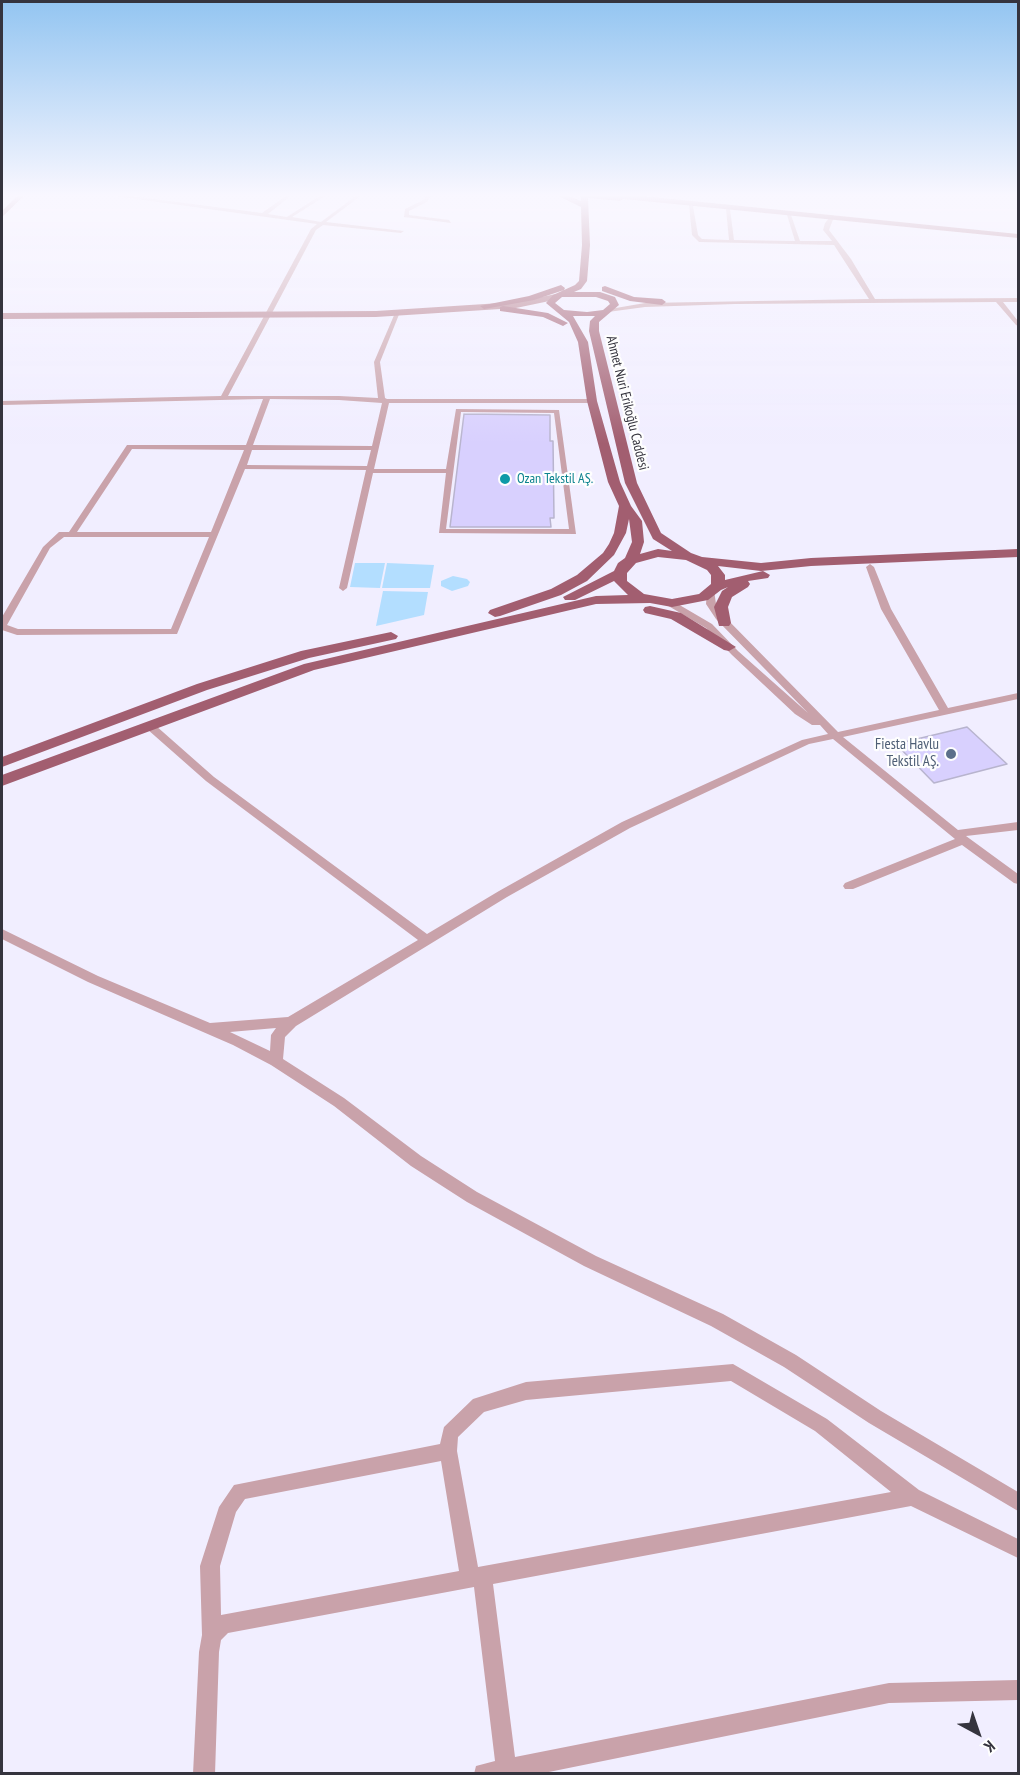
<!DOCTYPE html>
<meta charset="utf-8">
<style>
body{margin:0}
#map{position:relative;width:1020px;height:1775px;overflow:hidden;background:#f1eeff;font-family:"PT Sans Narrow",sans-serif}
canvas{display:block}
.frame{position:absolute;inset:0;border:3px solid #35343e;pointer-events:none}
.north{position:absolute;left:948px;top:1703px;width:60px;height:60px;-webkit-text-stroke:4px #fefefe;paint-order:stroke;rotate:140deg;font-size:16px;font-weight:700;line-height:24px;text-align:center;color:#35343e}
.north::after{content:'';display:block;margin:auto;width:21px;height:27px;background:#35343e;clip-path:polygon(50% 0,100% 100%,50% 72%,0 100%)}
</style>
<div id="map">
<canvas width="1020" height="1775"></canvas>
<div class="frame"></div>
<div class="north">K</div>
</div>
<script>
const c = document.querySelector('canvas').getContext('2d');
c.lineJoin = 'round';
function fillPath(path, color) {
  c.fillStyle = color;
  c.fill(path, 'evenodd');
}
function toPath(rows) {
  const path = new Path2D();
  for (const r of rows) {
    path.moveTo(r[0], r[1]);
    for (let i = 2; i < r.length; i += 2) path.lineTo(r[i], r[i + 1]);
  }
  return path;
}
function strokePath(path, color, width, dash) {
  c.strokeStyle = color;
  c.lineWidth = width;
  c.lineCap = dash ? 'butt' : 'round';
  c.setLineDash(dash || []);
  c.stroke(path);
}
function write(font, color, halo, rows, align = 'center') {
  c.font = font + ' "PT Sans Narrow",sans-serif';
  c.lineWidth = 4.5;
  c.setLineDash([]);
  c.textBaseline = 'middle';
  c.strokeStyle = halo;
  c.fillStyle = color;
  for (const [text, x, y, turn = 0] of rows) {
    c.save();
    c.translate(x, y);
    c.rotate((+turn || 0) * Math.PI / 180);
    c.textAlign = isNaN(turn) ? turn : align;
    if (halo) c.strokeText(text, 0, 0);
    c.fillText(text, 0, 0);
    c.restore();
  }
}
fillPath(toPath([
 [355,563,385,563,380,588,350,587],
 [387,563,434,565,430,588,382,588],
 [453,576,467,579,470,582,468,586,452,591,441,586,441,581],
 [383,591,428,592,424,615,376,626]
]), '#b3deff');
const building = toPath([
 [464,414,550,415,550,441,553,441,554,518,550,518,551,527,450,527,464,414],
 [967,727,1007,764,934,783,896,744,967,727]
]);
fillPath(building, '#d8d0fe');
strokePath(building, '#b8b4ce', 1.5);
fillPath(toPath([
 [107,195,123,195,262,213,287,195,292,195,268,214,287,217,321,195,327,195,292,217,321,222,357,195,362,195,326,222,404,231,401,233,323,225,316,230,228,396,339,396,378,398,374,362,395,313,400,312,380,362,385,398,387,399,592,399,595,401,592,403,389,403,374,469,446,469,456,409,559,410,576,534,439,533,446,473,373,473,347,588,343,591,339,588,366,470,245,469,177,634,17,635,2,630,2,617,43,547,59,532,69,532,127,445,246,445,263,399,2,405,2,401,221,396,311,229,317,224,107,195],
 [270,399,339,400,382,403,372,446,253,445,270,399],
 [461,412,554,413,569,529,446,529,461,412],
 [132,449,244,450,211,532,77,532,132,449],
 [252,450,371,450,367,466,247,465,252,450],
 [64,537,209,537,171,629,18,629,7,625,50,548,64,537],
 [427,195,432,195,427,202,409,211,409,215,449,220,451,223,404,217,405,209,423,200,427,195],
 [689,205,693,206,698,235,702,239,729,240,726,209,728,208,730,209,734,240,795,241,787,215,789,214,791,215,800,241,832,241,823,230,825,223,830,217,834,217,829,230,851,259,875,299,1018,298,1018,302,1003,302,1018,321,1018,326,1016,325,996,302,735,304,645,307,608,312,610,309,645,303,869,299,834,245,699,242,692,235,689,205],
 [870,564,874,567,891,609,948,708,1018,693,1018,699,843,737,958,830,1018,822,1018,830,966,836,1018,874,1018,884,1014,883,962,845,853,889,845,889,843,886,845,883,955,839,833,739,809,744,630,828,507,897,296,1026,285,1037,283,1059,344,1098,421,1156,477,1192,596,1256,723,1314,796,1355,881,1411,1018,1492,1018,1511,869,1423,784,1367,711,1326,584,1266,467,1202,411,1166,334,1106,271,1065,233,1045,88,982,2,939,2,929,98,976,210,1023,288,1017,418,940,206,781,147,729,146,727,147,725,155,725,214,777,427,934,499,891,622,822,802,740,828,734,820,725,812,725,795,714,732,655,706,628,665,604,665,600,671,600,712,624,738,651,808,713,716,619,706,604,707,592,708,590,714,590,716,604,723,615,838,732,939,710,881,609,866,567,870,564],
 [276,1028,271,1035,270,1051,230,1032,276,1028],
 [733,1364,827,1419,919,1490,1018,1539,1018,1558,911,1506,493,1584,515,1757,889,1683,1018,1680,1018,1700,889,1703,539,1774,474,1774,476,1766,495,1761,474,1587,228,1633,221,1640,219,1652,215,1774,193,1774,199,1652,202,1635,200,1566,219,1507,234,1485,440,1444,444,1427,473,1399,526,1382,733,1364],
 [731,1381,815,1431,891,1492,478,1567,457,1451,458,1437,484,1412,526,1400,731,1381],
 [441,1461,459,1571,221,1615,220,1566,236,1512,245,1499,441,1461]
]), '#c9a2aa');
fillPath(toPath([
 [556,294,559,295,559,299,516,308,376,317,2,319,2,313,376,311,516,302,556,294]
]), '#b37b88');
fillPath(toPath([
 [18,195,25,195,2,217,2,211,18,195],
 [556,195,567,195,581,201,581,197,575,195,633,195,1018,234,1018,238,623,199,620,201,588,198,590,245,587,281,581,289,574,292,600,292,615,297,619,305,599,322,599,331,637,483,661,533,691,553,702,557,761,563,811,558,1018,549,1018,557,811,566,761,571,718,566,725,575,725,580,763,571,770,575,768,578,748,581,750,584,748,587,732,597,728,607,731,623,729,626,719,626,714,607,722,591,728,587,721,590,708,600,672,607,650,603,596,604,314,670,2,786,2,775,304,664,596,596,628,595,614,581,575,600,565,600,563,597,614,571,618,563,625,558,632,542,629,519,626,533,614,555,587,581,561,595,500,616,495,617,488,613,490,610,551,589,577,575,603,553,609,544,614,533,619,506,608,482,587,401,578,342,569,322,546,303,553,295,575,285,579,281,582,245,581,207,556,195],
 [562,297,596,297,608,301,610,304,603,310,587,312,564,310,555,303,562,297],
 [573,316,595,316,590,321,589,331,625,483,653,539,672,551,658,549,640,554,644,542,642,521,631,506,620,482,597,401,588,342,573,316],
 [658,557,686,560,707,570,711,575,711,584,699,594,672,599,644,594,627,581,627,573,636,563,658,557],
 [561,285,565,288,564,290,534,300,484,309,480,306,529,296,561,285],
 [605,286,634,297,662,299,666,302,662,305,630,301,602,291,602,287,605,286],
 [503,306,548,313,568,323,563,326,543,317,500,311,500,307,503,306],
 [650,606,681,613,736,647,729,651,724,650,671,619,645,613,643,610,645,607,650,606],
 [391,632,398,636,396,639,309,658,207,690,2,767,2,757,197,684,301,651,391,632]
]), '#a25e70');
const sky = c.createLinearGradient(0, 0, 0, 444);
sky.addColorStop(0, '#93c5f1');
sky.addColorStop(0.44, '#f9f7ff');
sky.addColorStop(1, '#f9f7ff00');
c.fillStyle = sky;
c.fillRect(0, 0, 1020, 444);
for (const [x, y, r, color] of [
 [505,479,6,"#0f9aa8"],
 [951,754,6,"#5c6f8a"]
]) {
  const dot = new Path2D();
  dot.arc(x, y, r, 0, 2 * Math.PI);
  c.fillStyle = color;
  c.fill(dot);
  strokePath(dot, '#fefefe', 2);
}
write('14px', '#35343e', '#fefefe', [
 ["Ahmet Nuri Erikoğlu Caddesi",627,403,76]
]);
write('14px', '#0d838f', '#fefefe', [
 ["Ozan Tekstil AŞ.",517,479]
], 'left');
write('15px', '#4e5e75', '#fefefe', [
 ["Fiesta Havlu",939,745],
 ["Tekstil AŞ.",939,762]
], 'right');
</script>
